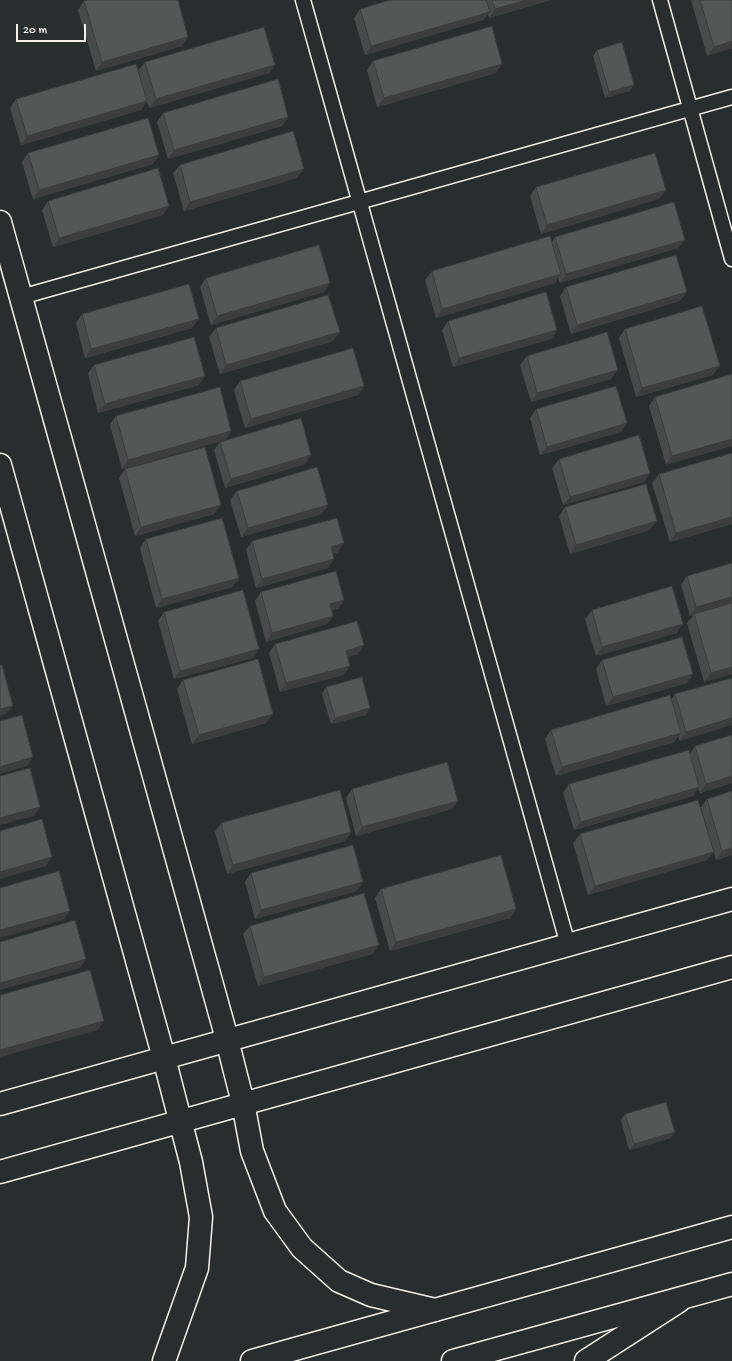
<!DOCTYPE html>
<style>
body{margin:0}
#map{position:relative;width:732px;height:1361px;overflow:hidden;background:#2a2d2e;font-family:"Gochi Hand",sans-serif}
canvas{display:block}
.scale{position:absolute;left:16px;top:24px;width:70px;height:18px;box-sizing:border-box;border:2px solid #f4f1e8;border-top:0;padding-left:5px;font-size:12px;line-height:14px;white-space:nowrap;color:#f4f1e8;-webkit-text-stroke:3px #2a2d2e;paint-order:stroke}
</style>
<div id="map">
<canvas width="732" height="1361"></canvas>
<div class="scale">20 m</div>
</div>
<script>
const c = document.querySelector('canvas').getContext('2d');
c.lineJoin = 'round';
function toPath(rows) {
  const path = new Path2D();
  for (const r of rows) {
    path.moveTo(r[0], r[1]);
    for (let i = 2; i < r.length; i += 2) path.lineTo(r[i], r[i + 1]);
  }
  return path;
}
function strokePath(path, color, width, dash) {
  c.strokeStyle = color;
  c.lineWidth = width;
  c.lineCap = dash ? 'butt' : 'round';
  c.setLineDash(dash || []);
  c.stroke(path);
}
function fillPath(path, color) {
  c.fillStyle = color;
  c.fill(path, 'evenodd');
}
const service = toPath([
 [303,0,568,945],
 [660,0,732,259],
 [21,297,732,97]
]);
const minor = toPath([
 [586,1361,679,1301]
]);
const tertiary = toPath([
 [0,222,224,1028,243,1103,252,1151,275,1211,302,1248,339,1281,371,1295,435,1310],
 [0,465,164,1058,191,1162,201,1217,197,1268,164,1361],
 [0,1104,732,899],
 [0,1172,732,967]
]);
const secondary = toPath([
 [252,1361,732,1227],
 [453,1361,732,1284]
]);
strokePath(service, '#f4f1e8', 17);
strokePath(minor, '#f4f1e8', 25);
strokePath(tertiary, '#f4f1e8', 25);
strokePath(secondary, '#f4f1e8', 25);
strokePath(service, '#2a2d2e', 14);
strokePath(minor, '#2a2d2e', 22);
strokePath(tertiary, '#2a2d2e', 22);
strokePath(secondary, '#2a2d2e', 22);
fillPath(toPath([
 [84,0,178,0,182,46,96,71,78,10,84,1],
 [390,0,551,0,489,18,488,14,483,20,365,55,354,18,360,9],
 [691,0,732,0,732,48,707,56],
 [597,50,630,91,605,98,593,56],
 [373,61,496,73,377,107,367,70],
 [145,62,275,65,269,73,149,108,142,84,147,101,141,110,21,145,10,108,16,99,138,71],
 [163,113,288,117,282,126,168,159,157,122],
 [28,153,153,164,33,199,22,162],
 [180,165,297,178,184,211,173,173],
 [536,187,666,190,659,199,541,234,530,196],
 [48,201,163,215,53,247,42,210],
 [555,237,678,248,560,283,558,278,555,283,436,318,425,280,432,271,552,242],
 [206,278,330,283,324,292,211,325,200,287],
 [566,287,680,301,571,334,560,296],
 [82,314,192,328,85,358,76,323],
 [448,321,557,330,551,339,453,367,442,330],
 [216,328,333,341,220,374,209,337],
 [625,329,713,375,636,397,619,338],
 [527,356,611,379,531,402,520,365],
 [94,365,199,385,98,413,88,373],
 [732,374,666,465,649,406,655,397],
 [240,381,364,386,358,395,245,428,234,390],
 [536,409,621,432,540,455,530,418],
 [116,416,231,431,225,440,122,469,110,425],
 [220,442,311,455,305,464,225,488,214,450],
 [732,453,732,524,670,542,652,483,659,474],
 [559,459,650,473,644,482,563,505,552,468],
 [125,469,214,514,135,536,119,478],
 [237,491,322,514,241,537,230,500],
 [565,507,650,530,570,554,559,516],
 [146,539,239,578,232,587,156,608,140,548],
 [252,541,338,552,333,554,328,568,256,588,246,550],
 [687,576,732,674,704,682,687,623,693,616,690,616,681,585],
 [261,592,344,600,338,609,331,610,333,616,327,624,266,642,255,601],
 [592,610,677,633,596,656,585,619],
 [164,612,259,649,253,658,174,679,158,621],
 [275,644,358,654,347,657,350,666,343,675,280,692,269,653],
 [602,660,687,683,606,706,596,669],
 [732,678,680,741,678,736,674,742,556,776,545,739,551,730,671,700,675,694],
 [183,680,266,723,192,744,177,689],
 [326,687,366,715,331,724,322,694],
 [695,746,732,783,700,793,698,788,693,796,574,830,563,793,569,784,690,754],
 [352,789,458,801,452,809,356,836,346,798],
 [707,799,732,855,716,860,701,807],
 [221,823,351,832,345,841,227,874,215,832],
 [580,834,707,860,588,895,573,843],
 [251,873,357,891,255,919,245,882],
 [381,889,516,909,510,918,390,951,375,898],
 [250,926,379,945,372,954,258,986,243,934],
 [625,1114,671,1138,629,1150,621,1120]
]), '#494b4a');
fillPath(toPath([
 [526,0,551,0,489,18,495,9],
 [490,12,483,20,365,55,371,46],
 [188,37,182,46,96,71,102,62],
 [732,41,732,48,707,56,714,47],
 [502,64,496,73,377,107,384,98],
 [275,65,269,73,149,108,156,99],
 [634,85,630,91,605,98,609,92],
 [147,101,141,110,21,145,27,136],
 [288,117,282,126,168,159,174,150],
 [159,155,153,164,33,199,39,190],
 [304,169,297,178,184,211,190,202],
 [666,190,659,199,541,234,547,225],
 [169,206,163,215,53,247,59,238],
 [685,240,678,248,560,283,566,274],
 [561,274,555,283,436,318,442,309],
 [330,283,324,292,211,325,217,316],
 [687,292,680,301,571,334,577,325],
 [199,319,192,328,85,358,91,349],
 [557,330,551,339,453,367,459,358],
 [340,332,333,341,220,374,226,365],
 [720,366,713,375,636,397,642,388],
 [618,370,611,379,531,402,537,393],
 [205,376,199,385,98,413,105,404],
 [364,386,358,395,245,428,251,419],
 [627,423,621,432,540,455,547,447],
 [231,431,225,440,122,469,128,460],
 [732,439,732,446,666,465,672,456],
 [311,455,305,464,225,488,231,479],
 [650,473,644,482,563,505,570,497],
 [221,505,214,514,135,536,141,527],
 [328,505,322,514,241,537,248,528],
 [732,517,732,524,670,542,676,533],
 [657,521,650,530,570,554,576,545],
 [344,543,338,552,324,556,331,547],
 [334,559,328,568,256,588,262,579],
 [239,578,232,587,156,608,162,599],
 [732,597,732,604,694,614,693,616,690,616,696,607],
 [344,600,338,609,323,613,330,604],
 [333,616,327,624,266,642,272,633],
 [683,624,677,633,596,656,602,647],
 [364,645,358,654,340,659,346,651],
 [259,649,253,658,174,679,180,671],
 [350,666,343,675,280,692,286,683],
 [732,667,732,674,704,682,711,673],
 [693,674,687,683,606,706,613,697],
 [13,706,6,714,0,716,0,709],
 [370,708,366,715,331,724,335,718],
 [273,714,266,723,192,744,199,735],
 [732,718,732,725,680,741,686,732],
 [681,733,674,742,556,776,562,767],
 [33,757,27,766,0,774,0,767],
 [732,776,732,783,700,793,706,784],
 [699,787,693,796,574,830,581,822],
 [458,801,452,809,356,836,362,827],
 [40,807,34,816,0,825,0,818],
 [351,832,345,841,227,874,233,865],
 [732,848,732,855,716,860,722,851],
 [714,852,707,860,588,895,595,886],
 [52,857,46,866,0,879,0,872],
 [363,882,357,891,255,919,261,910],
 [516,909,510,918,390,951,396,942],
 [70,911,63,920,0,938,0,930],
 [379,945,372,954,258,986,264,977],
 [86,959,80,968,0,990,0,983],
 [104,1021,98,1030,0,1057,0,1050],
 [675,1132,671,1138,629,1150,634,1144]
]), '#3c3d3c');
const building = toPath([
 [87,0,178,0,188,37,102,62,84,1,87,0],
 [390,0,486,0,490,12,371,46,360,9,390,0],
 [492,0,526,0,495,9,492,0],
 [700,0,732,0,732,41,714,47,700,0],
 [492,26,502,64,384,98,373,61,492,26],
 [264,27,275,65,156,99,145,62,264,27],
 [622,42,634,85,609,92,597,50,622,42],
 [136,64,147,101,27,136,16,99,136,64],
 [278,79,288,117,174,150,163,113,278,79],
 [148,118,159,155,39,190,28,153,148,118],
 [293,131,304,169,190,202,180,165,293,131],
 [655,153,666,190,547,225,536,187,655,153],
 [158,168,169,206,59,238,48,201,158,168],
 [674,202,685,240,566,274,555,237,674,202],
 [550,236,561,274,442,309,432,271,550,236],
 [319,245,330,283,217,316,206,278,319,245],
 [676,255,687,292,577,325,566,287,676,255],
 [189,284,199,319,91,349,82,314,189,284],
 [546,292,557,330,459,358,448,321,546,292],
 [328,295,340,332,226,365,216,328,328,295],
 [702,306,720,366,642,388,625,329,702,306],
 [607,332,618,370,537,393,527,356,607,332],
 [194,337,205,376,105,404,94,365,194,337],
 [353,348,364,386,251,419,240,381,353,348],
 [732,374,732,439,672,456,655,397,732,374],
 [616,386,627,423,547,447,536,409,616,386],
 [220,387,231,431,128,460,116,416,220,387],
 [301,418,311,455,231,479,220,442,301,418],
 [639,435,650,473,570,497,559,459,639,435],
 [205,447,221,505,141,527,125,469,205,447],
 [732,453,732,517,676,533,659,474,732,453],
 [317,467,328,505,248,528,237,491,317,467],
 [646,484,657,521,576,545,565,507,646,484],
 [222,518,239,578,162,599,146,539,222,518],
 [337,518,344,543,331,547,334,559,262,579,252,541,337,518],
 [732,563,732,597,696,607,687,576,732,563],
 [336,571,344,600,330,604,333,616,272,633,261,592,336,571],
 [672,586,683,624,602,647,592,610,672,586],
 [243,590,259,649,180,671,164,612,243,590],
 [732,603,732,667,711,673,694,614,732,603],
 [357,621,364,645,346,651,350,666,286,683,275,644,357,621],
 [682,637,693,674,613,697,602,660,682,637],
 [258,659,273,714,199,735,183,680,258,659],
 [0,665,2,665,13,706,0,709,0,665],
 [362,677,370,708,335,718,326,687,362,677],
 [732,678,732,718,686,732,675,694,732,678],
 [670,695,681,733,562,767,551,730,670,695],
 [22,715,33,757,0,767,0,721,22,715],
 [732,735,732,776,706,784,695,746,732,735],
 [689,750,699,787,581,822,569,784,689,750],
 [447,762,458,801,362,827,352,789,447,762],
 [30,768,40,807,0,818,0,776,30,768],
 [340,790,351,832,233,865,221,823,340,790],
 [732,791,732,848,722,851,707,799,732,791],
 [698,800,714,852,595,886,580,834,698,800],
 [42,819,52,857,0,872,0,831,42,819],
 [353,845,363,882,261,910,251,873,353,845],
 [501,855,516,909,396,942,381,889,501,855],
 [59,871,70,911,0,930,0,888,59,871],
 [364,893,379,945,264,977,250,926,364,893],
 [75,920,86,959,0,983,0,942,75,920],
 [90,970,104,1021,0,1050,0,995,90,970],
 [666,1102,675,1132,634,1144,625,1114,666,1102]
]);
fillPath(building, '#555756');
strokePath(building, '#3c3d3c', 1);
</script>
